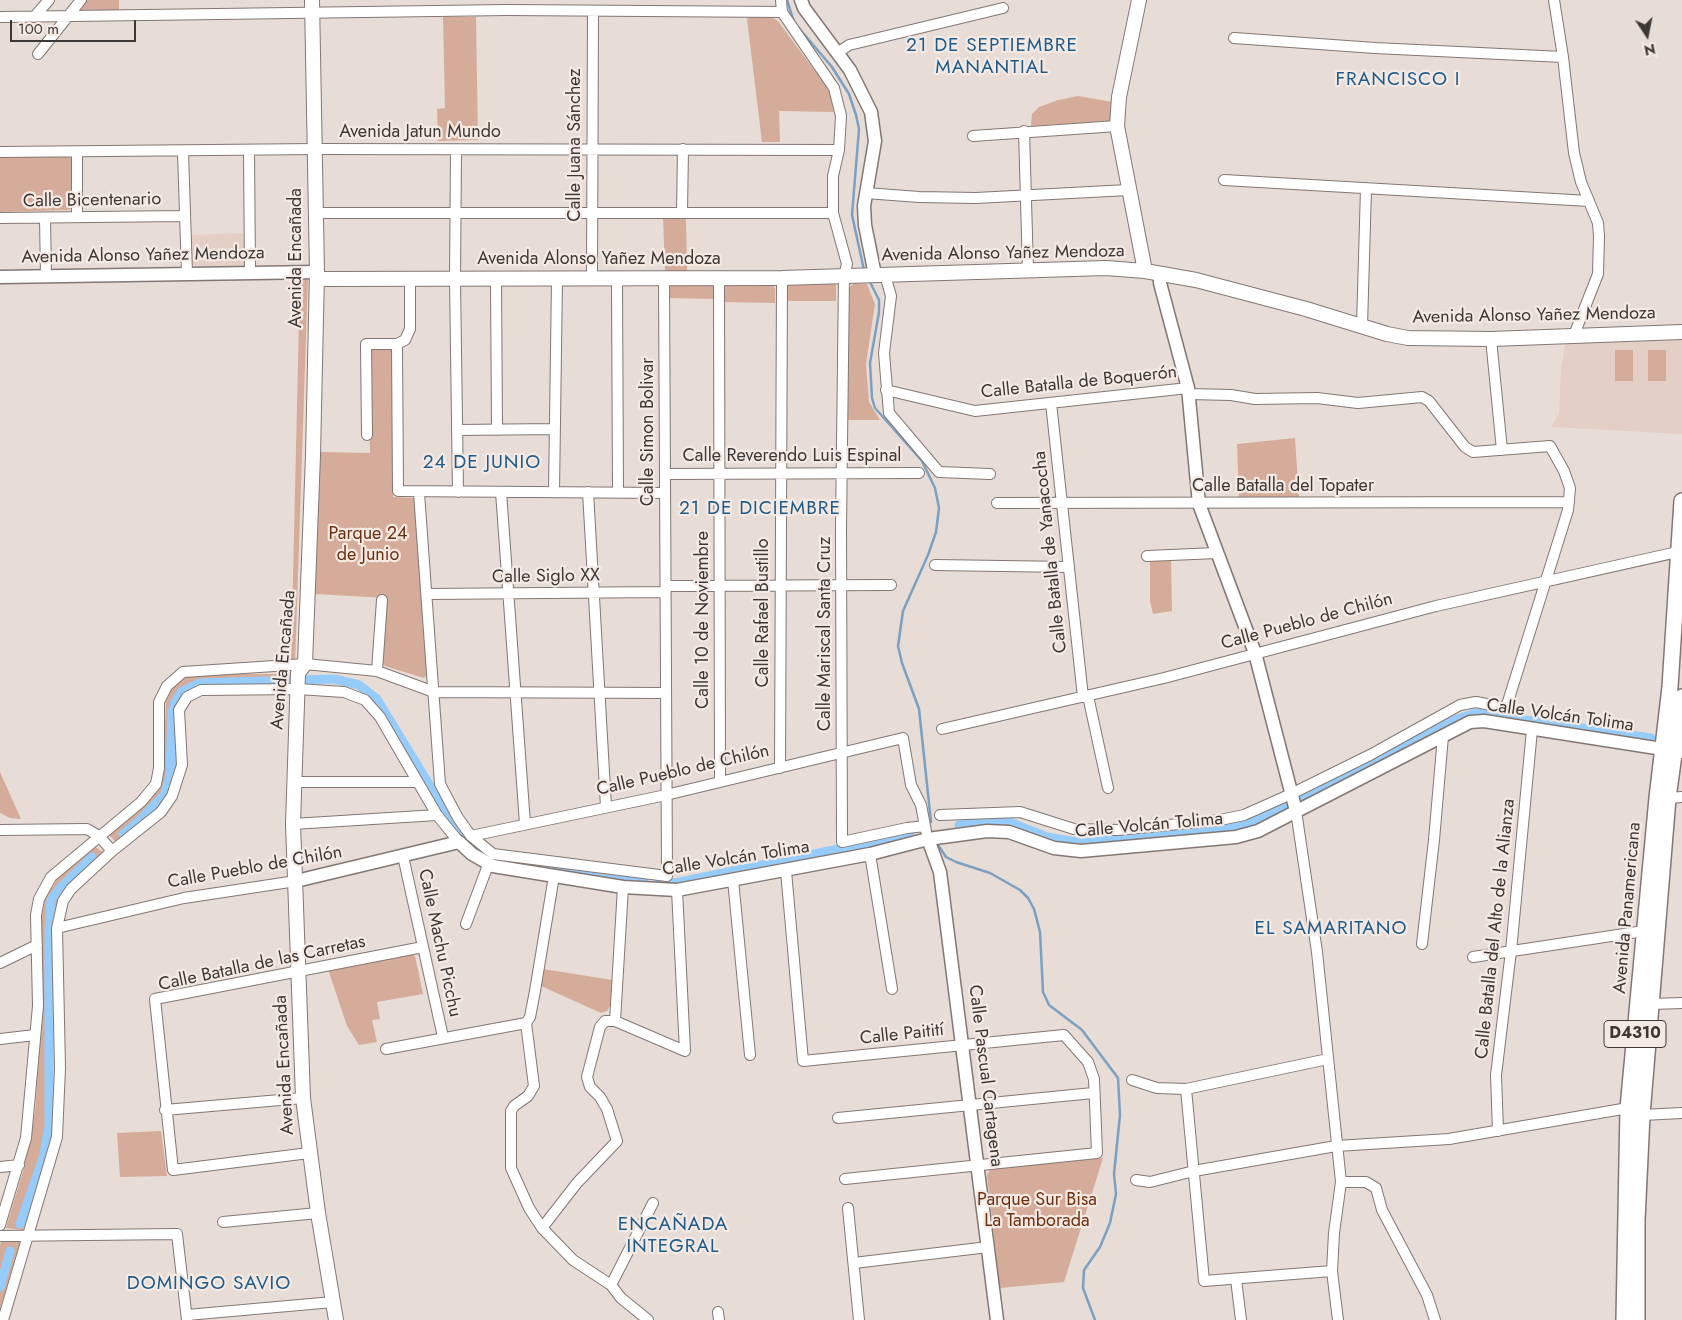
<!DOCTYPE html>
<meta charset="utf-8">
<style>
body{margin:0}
#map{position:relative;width:1682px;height:1320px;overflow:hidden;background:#e8dcd6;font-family:Jost,sans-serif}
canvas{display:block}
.north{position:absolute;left:1622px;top:10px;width:50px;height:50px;-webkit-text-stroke:4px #f5e9e3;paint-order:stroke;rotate:169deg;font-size:14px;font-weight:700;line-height:20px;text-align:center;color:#3d3836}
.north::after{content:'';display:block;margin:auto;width:18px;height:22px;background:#3d3836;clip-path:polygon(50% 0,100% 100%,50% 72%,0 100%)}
.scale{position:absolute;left:10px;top:20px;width:126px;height:22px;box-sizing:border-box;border:2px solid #3d3836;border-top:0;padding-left:6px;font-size:15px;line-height:18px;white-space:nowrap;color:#3d3836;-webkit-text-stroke:4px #f5e9e3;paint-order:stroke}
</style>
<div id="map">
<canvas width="1682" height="1320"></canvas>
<div class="north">N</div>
<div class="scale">100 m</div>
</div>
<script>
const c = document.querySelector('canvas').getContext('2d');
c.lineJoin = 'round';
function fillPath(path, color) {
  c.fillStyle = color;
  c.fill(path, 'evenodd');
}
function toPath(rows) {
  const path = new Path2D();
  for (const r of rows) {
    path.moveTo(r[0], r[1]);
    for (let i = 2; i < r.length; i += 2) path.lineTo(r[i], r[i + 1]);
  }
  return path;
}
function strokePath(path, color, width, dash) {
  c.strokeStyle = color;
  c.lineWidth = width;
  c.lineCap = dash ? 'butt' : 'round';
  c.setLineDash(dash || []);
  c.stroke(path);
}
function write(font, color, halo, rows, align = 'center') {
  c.font = font + ' Jost,sans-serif';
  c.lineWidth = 4.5;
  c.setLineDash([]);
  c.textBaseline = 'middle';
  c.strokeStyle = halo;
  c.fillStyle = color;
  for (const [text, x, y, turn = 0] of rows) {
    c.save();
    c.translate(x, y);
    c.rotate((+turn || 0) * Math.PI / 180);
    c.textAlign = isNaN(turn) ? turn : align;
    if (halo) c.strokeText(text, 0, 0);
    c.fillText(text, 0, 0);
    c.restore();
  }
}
fillPath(toPath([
 [245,233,246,262,244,266,198,268,191,264,190,235],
 [1682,339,1682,434,1551,427,1559,414,1561,369,1565,344]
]), '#e3cfc6');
fillPath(toPath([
 [87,0,119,0,119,10,77,10],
 [752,14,768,15,778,21,828,89,832,99,833,112,779,111,780,142,762,142,747,19],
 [443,17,476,17,478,140,438,141,437,109,445,108],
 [1078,96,1113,102,1110,121,1031,126,1032,114,1039,107,1058,100],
 [0,156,68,156,73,160,73,207,69,210,0,212],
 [663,217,686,217,687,271,665,271],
 [300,276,308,277,295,664,291,663],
 [672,283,712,283,715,286,715,299,669,298,669,286],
 [772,283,775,289,775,303,723,302,723,287,727,284],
 [833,283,836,285,836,301,786,301,785,287,788,284],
 [854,283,867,284,875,304,866,364,869,402,880,420,847,420,849,288],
 [368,349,392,350,393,497,415,498,428,674,424,678,385,666,382,663,386,598,315,594,315,586,312,585,320,452,370,453],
 [1615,350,1633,350,1633,381,1615,381],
 [1648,350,1666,350,1666,381,1648,381],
 [1295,438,1299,498,1239,498,1237,444],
 [1171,558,1172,611,1153,614,1150,601,1150,560],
 [194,674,291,674,292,684,200,687,175,718,176,772,169,792,158,809,117,843,109,835,151,799,158,788,163,770,166,702,172,688,184,678],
 [0,772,21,819,10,818,0,813],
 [96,847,104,853,60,900,55,909,52,1135,23,1230,6,1228,24,1168,35,1112,42,1010,42,915,45,899,58,878],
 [410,953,415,956,423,994,377,1002,380,1019,372,1020,377,1042,359,1045,347,1026,328,969],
 [543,969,612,980,611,1004,607,1011,601,1013,541,986],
 [161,1131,167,1176,120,1177,117,1133],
 [1103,1158,1064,1282,1000,1288,987,1175,990,1169],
 [1,1242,20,1242,0,1309,0,1245]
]), '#d5ac99');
strokePath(toPath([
 [787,0,794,22],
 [798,27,832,67,849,94,856,115,859,129,852,215,864,270],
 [869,280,879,300,879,312,870,363,872,398,875,408,922,461,935,488,939,508,936,532,928,555,903,611,898,646,902,663,919,709,931,822],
 [938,845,946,857,956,862,990,873,1020,890,1028,898,1034,909,1040,932,1043,992,1049,1005,1082,1030,1118,1078,1120,1115,1114,1174,1116,1194,1110,1223,1100,1247,1084,1270,1083,1288,1095,1320]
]), '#7ba0c1', 2.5);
strokePath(toPath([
 [959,825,1007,821,1047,837,1083,843,1244,825,1457,719,1476,713,1651,738],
 [123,834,139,821,165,794,170,776,172,712,175,702,181,692,199,683,334,679,359,685,377,699,454,825,483,856],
 [500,861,645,883],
 [658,884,680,882,910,834],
 [20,1224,43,1158,49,1127,49,929,51,900,61,887,92,857],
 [0,1287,10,1251]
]), '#96ccfc', 9);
const minor = toPath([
 [781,0,782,12,834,88,841,116,839,150,833,176,833,213,847,264,844,276,841,529,842,842,907,828,925,826],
 [1554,0,1563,57,1574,153,1581,182,1598,223,1599,236,1598,274,1574,335],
 [0,17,508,10,782,12],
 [34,17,49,0],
 [1234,38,1375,48,1563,57],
 [839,52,849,45,1003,8],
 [38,54,81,0],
 [1024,131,1028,270],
 [973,136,1117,126],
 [456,150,455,280,458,492],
 [249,151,250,273],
 [0,152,316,149,839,150],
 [183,152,187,274],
 [1224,180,1589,201],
 [866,193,919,197,976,198,1128,190],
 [682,212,683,149],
 [316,213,833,213],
 [77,217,77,153],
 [0,218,184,216],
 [45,218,46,276],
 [885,275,891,296,884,353,889,413,939,472,990,474],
 [719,278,720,782],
 [496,279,497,430],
 [592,279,593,11],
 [617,279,618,492],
 [1362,326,1366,189],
 [1491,339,1502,450],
 [397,344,398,491,665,493],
 [886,390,975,411,1188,388],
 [1051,403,1083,697],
 [457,430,555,429],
 [367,435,366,344,397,344,405,340,410,329,410,279],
 [665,474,919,473],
 [501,492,525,824],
 [554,492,557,279],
 [588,492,606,807],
 [419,493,440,784,458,818,471,836,493,854,667,876,664,279],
 [997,503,1569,502],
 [1147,556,1217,553],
 [935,565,1069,567],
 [666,586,891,585],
 [427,594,665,592],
 [377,671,382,600],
 [1088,696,1108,788],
 [942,729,1164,678,1436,606,1682,551],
 [780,768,782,278],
 [294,782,418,782],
 [1668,798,1682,797],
 [1296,811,1317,952,1341,1182,1334,1233,1332,1271,1338,1320],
 [940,815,1020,812,1074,829,1117,830,1220,820,1244,815,1291,794,1370,755,1460,705,1476,702,1506,708,1568,510,1570,488,1564,471,1550,446,1473,452,1465,447,1429,401,1422,397,1358,403,1317,398,1255,399,1231,395,1189,394],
 [293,824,437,815],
 [0,830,87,829,99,836,112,851],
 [471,836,666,795,903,738,911,785,921,805,926,831],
 [870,854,892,989],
 [403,856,443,1037],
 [786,871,803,1061,1064,1035,1088,1062,1094,1079,1097,1153,845,1179],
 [554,876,535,991,530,1017,526,1023,534,1086,528,1096,514,1106,511,1111,511,1168,529,1208,542,1228,573,1260,611,1285,621,1298,648,1320],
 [733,880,750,1055],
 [466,924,488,865],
 [57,928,184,898,296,881],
 [1422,944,1434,840,1443,736],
 [1473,957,1644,931],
 [0,963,37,945],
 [1651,1004,1682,1003],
 [615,1021,685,1051,677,890],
 [0,1039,35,1035],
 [386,1049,526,1023],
 [1132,1080,1157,1088,1186,1089,1328,1059],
 [1186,1089,1204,1281,1332,1271],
 [165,1110,303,1098],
 [1642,1115,1682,1113],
 [838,1118,1093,1093],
 [1498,1131,1496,1075,1511,951,1532,730],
 [309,1153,173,1170,155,999,423,947],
 [0,1167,19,1165],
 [1136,1180,1150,1182,1194,1171,1336,1146,1449,1139,1628,1108],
 [1341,1182,1366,1182,1376,1188,1382,1210,1427,1295,1435,1320],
 [848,1208,859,1320],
 [223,1222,318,1213],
 [0,1225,26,1138,38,1006,36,915,39,899,51,877,141,802,156,784,159,768,159,702,167,686,183,672,305,664,377,671,434,692,666,693],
 [542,1228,577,1183,617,1141,607,1109,600,1097,590,1087,587,1077,600,1027,605,1021,615,1021,623,887],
 [0,1236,177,1234,187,1320],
 [854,1263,988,1247],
 [1236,1279,1241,1320],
 [611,1285,653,1203],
 [718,1312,719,1320],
 [187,1315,333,1302],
 [3,1320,57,1137,60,1068,57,928,63,901,71,889,112,851,161,812,172,796,182,765,179,710,187,697,201,690,298,689,344,692,365,700,380,717,437,815,459,842]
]);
const tertiary = toPath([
 [801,0,804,8,850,70,871,112,875,141,864,206,865,225,875,275],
 [1160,274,1160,283,1188,388,1199,504,1255,653,1296,811],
 [0,277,317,272],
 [928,839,940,872,997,1320],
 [296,881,459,842,472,854,493,866,623,887,677,890,870,854,928,839,987,831,1009,832,1054,848,1081,851,1236,837,1258,831,1470,722,1484,721,1682,752]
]);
const secondary = toPath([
 [312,0,317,272,313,455,305,664,298,673,293,824,303,1098,318,1213,336,1320],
 [1139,0,1119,97,1117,126,1145,271],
 [317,279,782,278,1106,268,1145,271,1196,280,1306,309,1387,334,1408,338,1491,339,1682,332]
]);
const primary = toPath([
 [1624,1320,1628,1108,1657,798,1670,687,1682,501],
 [1637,1320,1637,1220,1642,1115,1668,798,1682,697]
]);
strokePath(minor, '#837773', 12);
strokePath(tertiary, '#837773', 15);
strokePath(secondary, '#837773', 16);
strokePath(primary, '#837773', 18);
strokePath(minor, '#fff', 10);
strokePath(tertiary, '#fff', 12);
strokePath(secondary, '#fff', 14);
strokePath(primary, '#fff', 15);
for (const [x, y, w] of [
 [1635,1034,62]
]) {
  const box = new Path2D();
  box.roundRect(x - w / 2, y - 13.5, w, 27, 4);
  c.fillStyle = '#f5e9e3';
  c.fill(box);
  strokePath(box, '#3d3836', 1);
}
write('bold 16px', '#3d3836', null, [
 ["D4310",1635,1034]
]);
write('18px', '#3d3836', '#f5e9e3', [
 ["Avenida Jatun Mundo",420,133],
 ["Calle Juana Sánchez",576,145,-90],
 ["Calle Bicentenario",92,201,-1],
 ["Avenida Alonso Yañez Mendoza",1003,254,-1],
 ["Avenida Alonso Yañez Mendoza",143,256,-1],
 ["Avenida Encañada",297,258,-90],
 ["Avenida Alonso Yañez Mendoza",599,260],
 ["Avenida Alonso Yañez Mendoza",1534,316,-1],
 ["Calle Batalla de Boquerón",1079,383,-6],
 ["Calle Simon Bolivar",649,432,-90],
 ["Calle Reverendo Luis Espinal",792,457],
 ["Calle Batalla del Topater",1283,487],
 ["Calle Batalla de Yanacocha",1051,552,-96],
 ["Calle Siglo XX",546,577,-1],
 ["Calle Rafael Bustillo",764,613,-90],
 ["Calle 10 de Noviembre",704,620,-90],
 ["Calle Pueblo de Chilón",1307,622,-15],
 ["Calle Mariscal Santa Cruz",826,634,-90],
 ["Avenida Encañada",284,660,-85],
 ["Calle Volcán Tolima",1560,716,8],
 ["Calle Pueblo de Chilón",683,771,-13],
 ["Calle Volcán Tolima",1149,826,-5],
 ["Calle Volcán Tolima",736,859,-9],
 ["Calle Pueblo de Chilón",255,868,-10],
 ["Avenida Panamericana",1628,908,-85],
 ["Calle Batalla del Alto de la Alianza",1496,929,-84],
 ["Calle Machu Picchu",439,943,78],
 ["Calle Batalla de las Carretas",262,964,-12],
 ["Calle Paitití",902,1035,-6],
 ["Avenida Encañada",285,1065,-93],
 ["Calle Pascual Cartagena",985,1076,83]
]);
write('18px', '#6c3011', '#f5e9e3', [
 ["Parque 24",368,535],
 ["de Junio",368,556],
 ["Parque Sur Bisa",1037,1201],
 ["La Tamborada",1037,1222]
]);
c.letterSpacing = '1px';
write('19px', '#1d5b8b', '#f5e9e3', [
 ["21 DE SEPTIEMBRE",992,46],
 ["MANANTIAL",992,68],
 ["FRANCISCO I",1398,80],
 ["24 DE JUNIO",482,463],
 ["21 DE DICIEMBRE",760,509],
 ["EL SAMARITANO",1331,929],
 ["ENCAÑADA",673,1225],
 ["INTEGRAL",673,1247],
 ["DOMINGO SAVIO",209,1284]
]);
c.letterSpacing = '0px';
</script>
